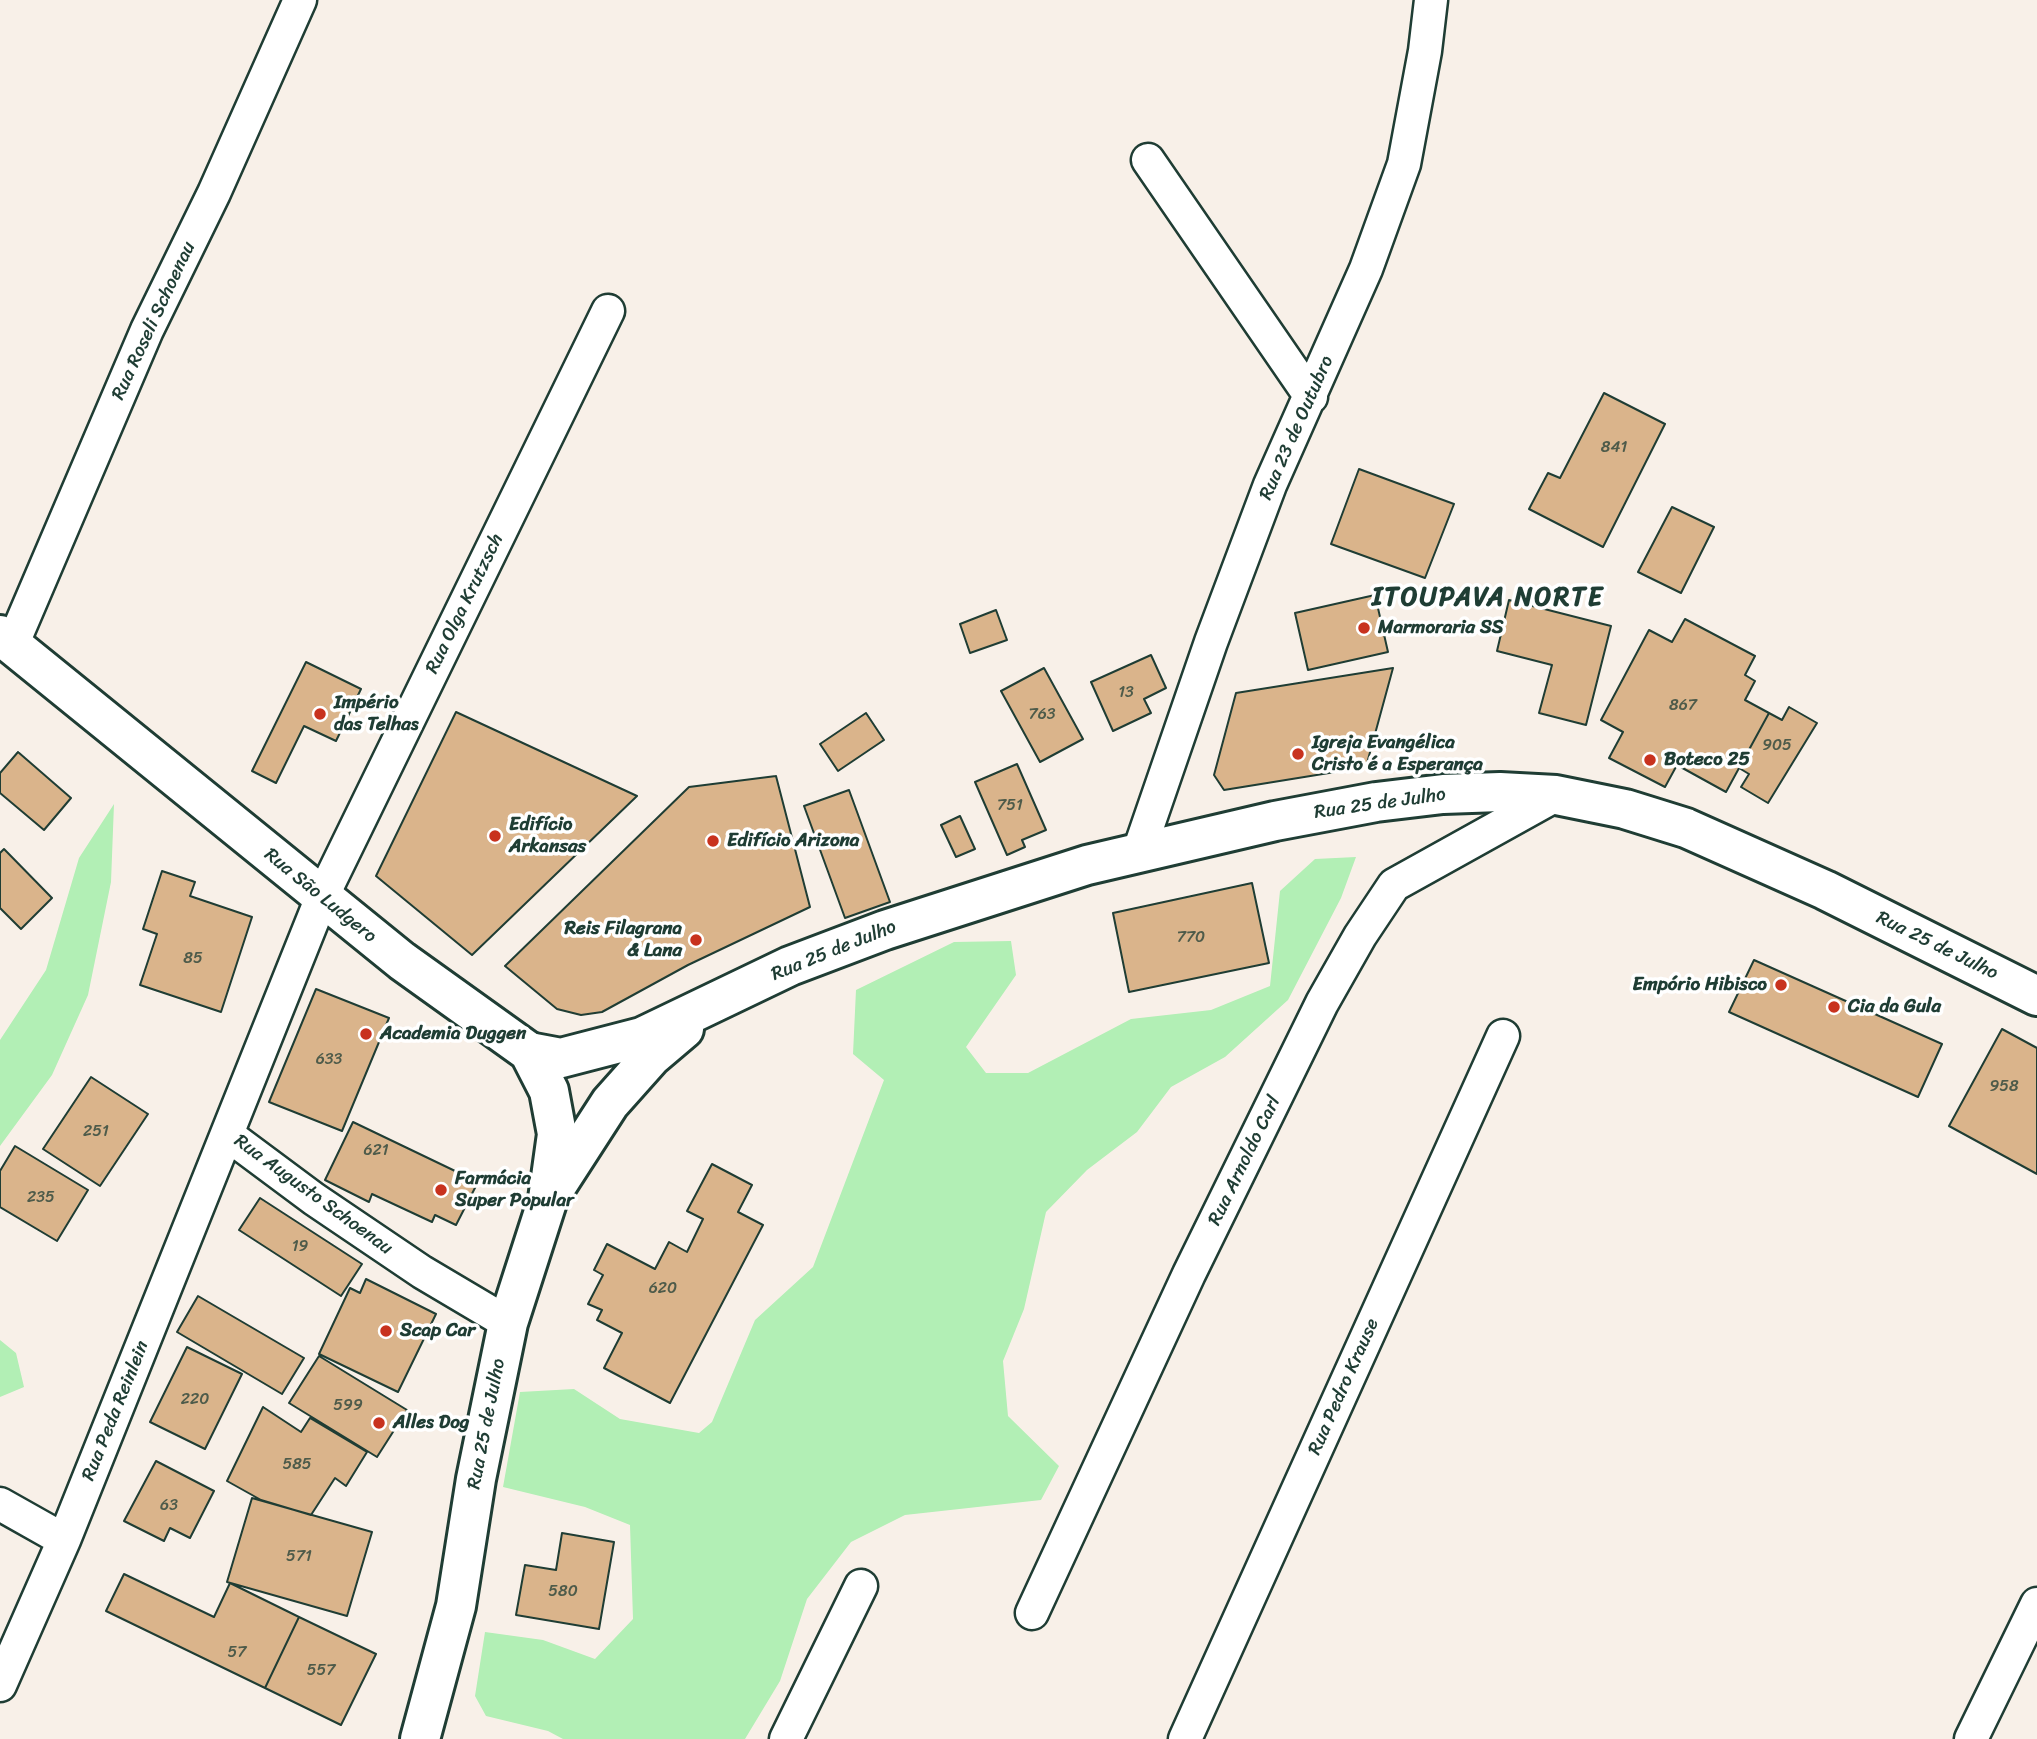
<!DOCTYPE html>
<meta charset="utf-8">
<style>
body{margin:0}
canvas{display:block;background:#f8f0e8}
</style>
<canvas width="2037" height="1739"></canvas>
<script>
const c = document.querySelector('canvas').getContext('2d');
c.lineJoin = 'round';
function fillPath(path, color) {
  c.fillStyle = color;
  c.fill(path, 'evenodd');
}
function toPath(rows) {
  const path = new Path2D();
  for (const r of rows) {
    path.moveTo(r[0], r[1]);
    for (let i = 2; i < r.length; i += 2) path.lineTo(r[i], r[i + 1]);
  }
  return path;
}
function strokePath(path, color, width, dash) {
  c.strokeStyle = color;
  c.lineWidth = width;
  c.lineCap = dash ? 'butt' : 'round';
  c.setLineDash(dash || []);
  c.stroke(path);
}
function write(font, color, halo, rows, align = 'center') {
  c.font = font + ' Sriracha,sans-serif';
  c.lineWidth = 7;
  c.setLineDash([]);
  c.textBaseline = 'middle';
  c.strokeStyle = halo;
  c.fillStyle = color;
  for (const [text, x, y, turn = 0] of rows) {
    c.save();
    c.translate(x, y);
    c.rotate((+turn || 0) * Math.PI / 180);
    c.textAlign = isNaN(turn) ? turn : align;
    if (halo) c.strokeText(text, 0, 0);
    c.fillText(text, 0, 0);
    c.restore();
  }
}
fillPath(toPath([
 [114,804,111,882,88,995,52,1075,0,1146,0,1040,46,970,79,858],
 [1356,857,1341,898,1288,1000,1225,1057,1171,1087,1137,1132,1087,1170,1046,1212,1024,1309,1003,1361,1008,1416,1059,1466,1041,1500,905,1515,851,1542,807,1599,780,1681,745,1739,563,1739,548,1731,486,1716,475,1696,485,1632,543,1640,595,1659,633,1619,630,1525,585,1507,503,1487,520,1392,574,1389,620,1419,699,1433,712,1422,755,1320,813,1267,884,1080,853,1054,856,990,954,942,1011,941,1016,975,966,1047,986,1073,1028,1073,1131,1019,1211,1010,1270,986,1280,891,1315,859],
 [0,1340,16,1353,24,1387,0,1397]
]), '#b2efb5');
const building = toPath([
 [1604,393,1665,424,1603,547,1529,509,1548,473,1560,478,1604,393],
 [1359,469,1454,504,1425,578,1331,544,1359,469],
 [1672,507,1714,527,1681,593,1638,572,1672,507],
 [1375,595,1388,652,1308,670,1295,613,1375,595],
 [1509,600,1611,626,1586,725,1539,713,1552,665,1497,651,1509,600],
 [996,610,1007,640,970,653,960,624,996,610],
 [1685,619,1755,656,1745,675,1755,681,1745,700,1769,713,1726,792,1677,765,1665,787,1609,758,1623,732,1601,720,1649,630,1672,642,1685,619],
 [1151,655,1166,688,1144,699,1151,713,1113,731,1091,682,1151,655],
 [306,662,361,689,336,741,304,726,276,783,252,771,306,662],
 [1044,668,1083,739,1040,762,1001,691,1044,668],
 [1393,668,1366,767,1224,790,1214,775,1236,693,1393,668],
 [1789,707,1817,723,1768,803,1741,787,1749,774,1739,768,1769,713,1782,720,1789,707],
 [456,712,637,796,472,955,376,876,456,712],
 [866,713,884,740,838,771,820,744,866,713],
 [18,752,71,798,44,830,0,793,0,773,18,752],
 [1017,764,1046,830,1022,840,1025,847,1007,855,975,782,1017,764],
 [776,776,810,907,688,965,602,1012,581,1015,557,1009,505,966,689,787,776,776],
 [849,790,890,902,845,918,804,806,849,790],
 [960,816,975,849,956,857,941,825,960,816],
 [4,849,52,898,21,929,0,908,0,853,4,849],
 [162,871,195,882,190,896,252,917,221,1012,140,985,157,934,143,929,162,871],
 [1252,883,1269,963,1129,992,1113,913,1252,883],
 [1754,960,1942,1044,1918,1097,1729,1012,1754,960],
 [316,989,389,1018,342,1131,269,1102,316,989],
 [2002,1029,2037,1048,2037,1174,1949,1126,2002,1029],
 [91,1077,148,1114,100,1186,43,1149,91,1077],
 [353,1122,478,1182,456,1225,435,1215,432,1222,372,1194,369,1202,325,1180,353,1122],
 [15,1146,88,1190,57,1241,0,1207,0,1171,15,1146],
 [712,1164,752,1185,738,1212,763,1225,670,1403,604,1368,622,1333,597,1320,602,1310,588,1304,603,1275,594,1270,607,1244,655,1269,669,1242,687,1252,703,1219,687,1211,712,1164],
 [260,1198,362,1264,341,1296,239,1230,260,1198],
 [366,1279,436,1314,398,1392,319,1354,350,1288,360,1293,366,1279],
 [198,1296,304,1358,282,1394,177,1332,198,1296],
 [187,1347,242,1374,205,1449,150,1422,187,1347],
 [319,1356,407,1410,377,1457,289,1403,319,1356],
 [263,1407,301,1432,310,1418,367,1452,346,1486,335,1478,311,1515,261,1500,227,1481,263,1407],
 [156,1461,214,1491,190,1538,170,1528,164,1541,124,1521,156,1461],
 [252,1498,372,1532,347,1616,227,1582,252,1498],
 [562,1533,614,1542,599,1629,516,1615,525,1565,556,1570,562,1533],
 [124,1574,214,1617,230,1583,299,1617,265,1688,106,1611,124,1574],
 [299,1617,376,1654,341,1725,265,1688,299,1617]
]);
fillPath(building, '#dab48b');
strokePath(building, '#1f3d34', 2);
const street = toPath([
 [1148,160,1311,397],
 [13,643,147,330,214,193,300,0],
 [1139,851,1211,642,1270,485,1366,269,1404,164,1425,51,1431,0],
 [228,1135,314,1199,422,1272,508,1323],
 [0,1504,64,1540],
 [1032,1613,1189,1274,1322,1003,1360,936,1394,885,1556,795],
 [0,1685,64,1540,322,897,608,311],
 [786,1739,861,1586],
 [1185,1739,1503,1036],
 [1971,1739,2037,1604]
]);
const secondary = toPath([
 [529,1052,561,1058,642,1037,790,966,885,930,1087,865,1275,821,1376,802,1443,794,1500,792,1556,795,1625,809,1686,828,1825,890,2037,996],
 [548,1199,610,1103,651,1057,684,1029]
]);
const primary = toPath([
 [0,635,402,961,529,1052,549,1091,557,1134,548,1199,508,1323,476,1479,456,1606,420,1739]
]);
strokePath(street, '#1f3d34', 37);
strokePath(secondary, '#1f3d34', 44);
strokePath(primary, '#1f3d34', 44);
strokePath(street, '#fff', 32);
strokePath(secondary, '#fff', 38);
strokePath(primary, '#fff', 38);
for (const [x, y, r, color] of [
 [1364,628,7,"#c8321e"],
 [320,714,7,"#c8321e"],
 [1298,754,7,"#c8321e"],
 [1650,760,7,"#c8321e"],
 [495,836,7,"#c8321e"],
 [713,841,7,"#c8321e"],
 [696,940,7,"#c8321e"],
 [1781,985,7,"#c8321e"],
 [1834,1007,7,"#c8321e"],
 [366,1034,7,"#c8321e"],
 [441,1190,7,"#c8321e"],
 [386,1331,7,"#c8321e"],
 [379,1423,7,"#c8321e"]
]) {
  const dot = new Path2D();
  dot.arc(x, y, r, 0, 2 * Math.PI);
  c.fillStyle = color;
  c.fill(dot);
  strokePath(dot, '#fff', 2.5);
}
write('16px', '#4e5b4a', null, [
 ["841",1614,448],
 ["13",1126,693],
 ["867",1683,706],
 ["763",1042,715],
 ["905",1777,746],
 ["751",1010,806],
 ["770",1191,938],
 ["85",193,959],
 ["633",329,1060],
 ["958",2004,1087],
 ["251",96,1132],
 ["621",376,1151],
 ["235",41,1198],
 ["19",300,1247],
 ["620",663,1289],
 ["220",195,1400],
 ["599",348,1406],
 ["585",297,1465],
 ["63",169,1506],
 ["571",299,1557],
 ["580",563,1592],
 ["57",237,1653],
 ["557",321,1671]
]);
write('19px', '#1f3d34', '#fff', [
 ["Rua Roseli Schoenau",154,321,-65],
 ["Rua 23 de Outubro",1297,428,-66],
 ["Rua Olga Krutzsch",465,604,-64],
 ["Rua 25 de Julho",1380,804,-8],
 ["Rua São Ludgero",320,896,39],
 ["Rua 25 de Julho",1937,946,26],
 ["Rua 25 de Julho",834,951,-22],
 ["Rua Arnoldo Carl",1245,1161,-64],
 ["Rua Augusto Schoenau",313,1195,36],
 ["Rua Pedro Krause",1344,1387,-66],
 ["Rua Peda Reinlein",116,1411,-68],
 ["Rua 25 de Julho",487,1424,-79]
]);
write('bold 19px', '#1f3d34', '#fff', [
 ["Marmoraria SS",1378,628],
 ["Império",334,703],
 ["das Telhas",334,725],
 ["Igreja Evangélica",1312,743],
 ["Cristo é a Esperança",1312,765],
 ["Boteco 25",1664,760],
 ["Edifício",509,825],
 ["Arkansas",509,847],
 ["Edifício Arizona",727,841],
 ["Reis Filagrana",682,929,"right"],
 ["& Lana",682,951,"right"],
 ["Empório Hibisco",1767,985,"right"],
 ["Cia da Gula",1848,1007],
 ["Academia Duggen",380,1034],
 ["Farmácia",455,1179],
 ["Super Popular",455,1201],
 ["Scap Car",400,1331],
 ["Alles Dog",393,1423]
], 'left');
c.letterSpacing = '2px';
write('bold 26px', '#1f3d34', '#fff', [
 ["ITOUPAVA NORTE",1488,598]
]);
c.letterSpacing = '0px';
</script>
